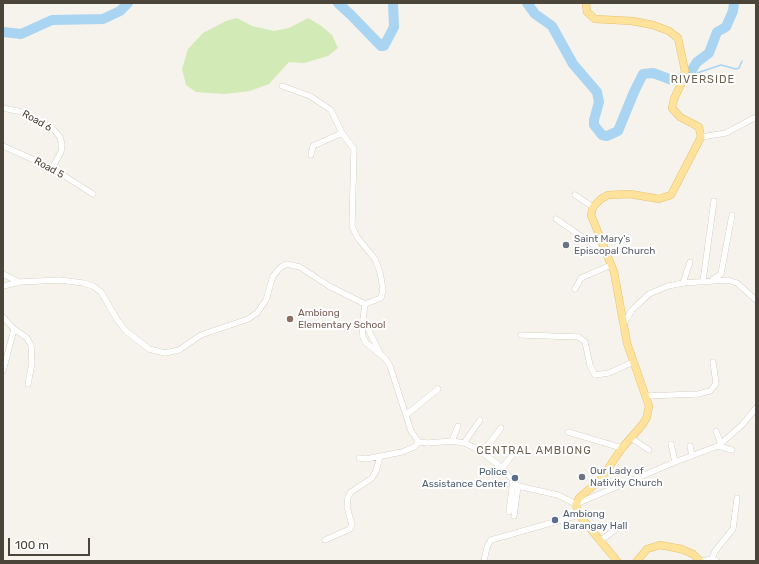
<!DOCTYPE html>
<style>
body{margin:0}
#map{position:relative;width:759px;height:564px;overflow:hidden;background:#f6f3ec;font-family:Rubik,sans-serif}
canvas{display:block}
.frame{position:absolute;inset:0;border:4px solid #4b4439;pointer-events:none}
.scale{position:absolute;left:8px;top:538px;width:82px;height:18px;box-sizing:border-box;border:2px solid #4b4439;border-top:0;padding-left:5px;font-size:12px;line-height:14px;white-space:nowrap;color:#4b4439;-webkit-text-stroke:3px #fff;paint-order:stroke}
</style>
<div id="map">
<canvas width="759" height="564"></canvas>
<div class="frame"></div>
<div class="scale">100 m</div>
</div>
<script>
const c = document.querySelector('canvas').getContext('2d');
c.lineJoin = 'round';
function fillPath(path, color) {
  c.fillStyle = color;
  c.fill(path, 'evenodd');
}
function toPath(rows) {
  const path = new Path2D();
  for (const r of rows) {
    path.moveTo(r[0], r[1]);
    for (let i = 2; i < r.length; i += 2) path.lineTo(r[i], r[i + 1]);
  }
  return path;
}
function strokePath(path, color, width, dash) {
  c.strokeStyle = color;
  c.lineWidth = width;
  c.lineCap = dash ? 'butt' : 'round';
  c.setLineDash(dash || []);
  c.stroke(path);
}
function write(font, color, halo, rows, align = 'center') {
  c.font = font + ' Rubik,sans-serif';
  c.lineWidth = 4;
  c.setLineDash([]);
  c.textBaseline = 'middle';
  c.strokeStyle = halo;
  c.fillStyle = color;
  for (const [text, x, y, turn = 0] of rows) {
    c.save();
    c.translate(x, y);
    c.rotate((+turn || 0) * Math.PI / 180);
    c.textAlign = isNaN(turn) ? turn : align;
    if (halo) c.strokeText(text, 0, 0);
    c.fillText(text, 0, 0);
    c.restore();
  }
}
fillPath(toPath([
 [237,18,252,26,274,31,289,28,308,18,320,25,332,35,338,48,328,56,304,63,289,62,269,84,250,91,225,94,196,92,186,85,182,69,188,49,203,33,226,21]
]), '#d2eab5');
strokePath(toPath([
 [688,76,721,65,736,69,739,68,742,61]
]), '#a9d4f2', 1.5);
strokePath(toPath([
 [338,3,351,15,381,46,384,46,394,27,393,3],
 [527,3,535,14,552,26,573,64,597,92,599,102,594,120,594,125,602,135,607,136,618,131,634,92,643,74,653,73,672,80,688,76,697,62,709,53,717,32,726,27,733,11,734,3],
 [3,32,21,34,52,20,103,19,120,11,128,3]
]), '#a9d4f2', 10);
const minor = toPath([
 [3,108,22,112,54,130,60,137,62,144,61,152,52,168],
 [701,137,726,133,756,117],
 [3,146,52,168,93,194],
 [311,155,313,146,342,133],
 [575,195,593,207],
 [556,219,594,245,597,249,607,253],
 [3,274,19,282],
 [713,279,721,274,732,215],
 [703,281,714,201],
 [683,283,690,262],
 [3,286,20,282,60,280,83,283,93,286,101,292,118,321,126,331,149,349,165,353,179,350,201,335,248,319,257,313,266,300,273,276,281,267,287,264,300,267,329,286,365,304,381,298,383,290,380,272,375,259,357,237,352,226,354,149,342,133,331,110,310,96,282,86],
 [575,289,581,278,611,265],
 [365,304,362,326,363,337,366,343,385,358,390,366,411,431,419,442,428,443,452,441,464,443,478,449,502,468,518,486,558,495,576,504,675,462,718,446,742,425,756,408],
 [3,317,14,329,27,338,31,345,32,363,28,384],
 [623,325,632,310,649,294,668,286,683,283,728,280,737,283,756,300],
 [369,331,380,353],
 [521,335,579,337,585,342,590,365,595,375,609,373,633,362],
 [3,371,14,329],
 [647,396,698,394,710,391,716,384,713,362],
 [407,414,438,389],
 [716,431,721,444],
 [568,432,622,448],
 [631,438,649,450],
 [452,441,458,426],
 [464,443,480,420],
 [671,444,675,462],
 [690,446,692,456],
 [718,446,732,450],
 [482,453,501,428],
 [359,458,366,459,402,452,414,447,419,442],
 [502,468,514,453],
 [509,512,513,481],
 [514,516,518,486],
 [325,540,350,529,352,525,347,507,348,497,351,492,372,478,376,471,380,457],
 [600,541,616,529],
 [712,559,715,551,733,529,737,498],
 [484,561,487,547,491,540,579,515],
 [701,561,712,559,717,561]
]);
const major = toPath([
 [586,3,587,12,595,19,632,21,653,25,669,31,678,38,685,71,683,80,674,99,672,108,680,117,699,127,701,137,671,195,659,199,630,194,608,195,601,199,593,207,591,215,614,272,627,343,649,406,647,417,643,424,622,448,601,479,579,498,576,504,579,515,617,561],
 [637,561,647,549,660,545,681,549,693,554,700,561]
]);
strokePath(minor, '#c2bbae', 6);
strokePath(major, '#e6c16a', 8);
strokePath(minor, '#fff', 5.5);
strokePath(major, '#ffe39c', 7);
for (const [x, y, r, color] of [
 [566,245,4,"#6b7280"],
 [290,319,4,"#8d6e63"],
 [582,477,4,"#6b7280"],
 [515,478,4,"#5c6f8a"],
 [555,520,4,"#5c6f8a"]
]) {
  const dot = new Path2D();
  dot.arc(x, y, r, 0, 2 * Math.PI);
  c.fillStyle = color;
  c.fill(dot);
  strokePath(dot, '#fff', 1.5);
}
write('10px', '#4b4439', '#fff', [
 ["Road 6",37,121,30],
 ["Road 5",49,168,29]
]);
write('10px', '#5b616d', '#fff', [
 ["Saint Mary's",574,239],
 ["Episcopal Church",574,251],
 ["Our Lady of",590,471],
 ["Nativity Church",590,483]
], 'left');
write('10px', '#785e54', '#fff', [
 ["Ambiong",298,313],
 ["Elementary School",298,325]
], 'left');
write('10px', '#4e5e75', '#fff', [
 ["Police",507,472],
 ["Assistance Center",507,484],
 ["Ambiong",563,514,"left"],
 ["Barangay Hall",563,526,"left"]
], 'right');
c.letterSpacing = '1px';
write('11px', '#6e6250', '#fff', [
 ["RIVERSIDE",703,80],
 ["CENTRAL AMBIONG",534,451]
]);
c.letterSpacing = '0px';
</script>
